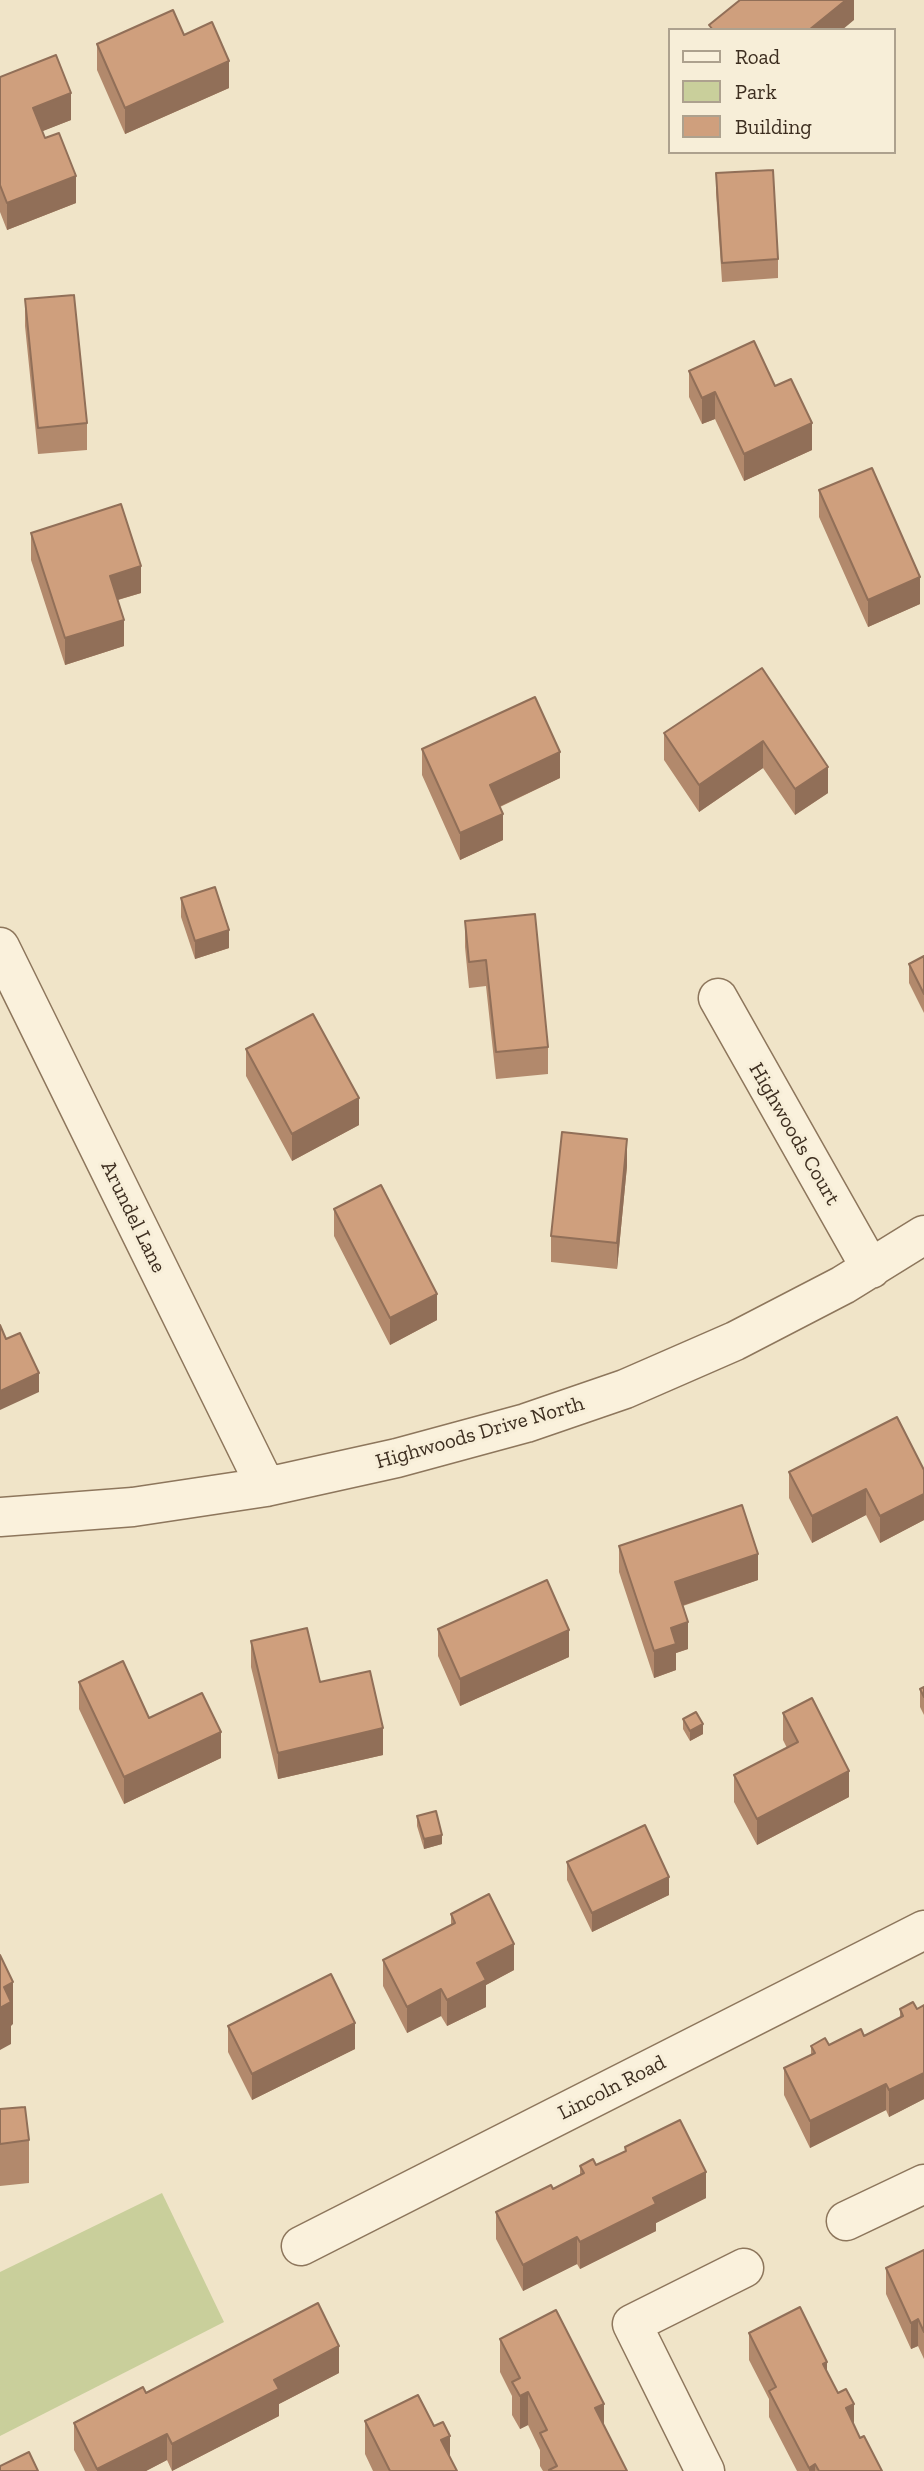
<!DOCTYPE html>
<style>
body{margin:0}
#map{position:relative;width:924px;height:2471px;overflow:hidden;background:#f0e4c8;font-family:"Zilla Slab",serif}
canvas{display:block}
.legend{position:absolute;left:668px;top:28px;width:228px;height:126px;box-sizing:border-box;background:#f7eed8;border:2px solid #ada18e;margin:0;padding:9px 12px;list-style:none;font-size:21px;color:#3d2e20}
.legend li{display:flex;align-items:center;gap:14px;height:35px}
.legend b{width:35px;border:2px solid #ada18e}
</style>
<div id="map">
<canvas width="924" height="2471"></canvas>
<ul class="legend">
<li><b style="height:9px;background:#faf1dc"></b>Road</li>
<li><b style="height:19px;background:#c9cf9b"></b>Park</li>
<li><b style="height:19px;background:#cf9f7d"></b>Building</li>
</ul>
</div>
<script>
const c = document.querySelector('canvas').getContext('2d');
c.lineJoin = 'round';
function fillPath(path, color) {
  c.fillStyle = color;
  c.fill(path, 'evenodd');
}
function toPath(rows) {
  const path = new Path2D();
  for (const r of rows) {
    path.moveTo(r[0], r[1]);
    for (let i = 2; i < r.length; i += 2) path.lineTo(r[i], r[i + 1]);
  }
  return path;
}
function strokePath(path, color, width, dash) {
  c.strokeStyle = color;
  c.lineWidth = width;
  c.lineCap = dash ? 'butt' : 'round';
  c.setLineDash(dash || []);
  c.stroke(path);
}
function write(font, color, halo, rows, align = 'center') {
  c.font = font + ' "Zilla Slab",serif';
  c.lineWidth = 6;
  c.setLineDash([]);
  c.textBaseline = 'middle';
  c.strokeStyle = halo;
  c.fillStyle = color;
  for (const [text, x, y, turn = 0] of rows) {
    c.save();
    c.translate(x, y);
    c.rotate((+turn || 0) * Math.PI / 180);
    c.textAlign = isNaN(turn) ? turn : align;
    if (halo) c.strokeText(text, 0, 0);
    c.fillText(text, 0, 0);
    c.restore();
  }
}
fillPath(toPath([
 [162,2193,224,2322,0,2436,0,2272]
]), '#c9cf9b');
const street = toPath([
 [0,947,266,1487],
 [718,998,871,1269],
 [0,1517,133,1507,266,1487,397,1458,526,1423,625,1389,735,1341,843,1285,924,1235],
 [846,2221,924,2184],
 [301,2246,924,1930],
 [705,2471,632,2324,744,2268]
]);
strokePath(street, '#8d765c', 41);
strokePath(street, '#faf1dc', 38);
fillPath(toPath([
 [184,35,229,88,125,134,97,70,97,44],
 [0,77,71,120,42,131,76,203,7,230,0,212],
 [716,173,778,259,778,278,722,282,716,192],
 [25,299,87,423,87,450,38,454,25,326],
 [689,371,775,386,812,450,744,481,715,419,702,424,689,397],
 [819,490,920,604,868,627,819,517],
 [31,533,141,593,118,600,124,646,65,665,31,560],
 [762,668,828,793,795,815,763,768,699,812,664,760,664,733],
 [422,749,560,778,500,807,503,840,460,860,422,775],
 [181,898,229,948,195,959,181,917],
 [465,921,548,1047,548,1074,496,1079,486,986,469,988,465,947],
 [924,956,924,1013,909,983,909,964],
 [246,1049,359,1125,292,1161,246,1076],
 [627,1166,617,1269,551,1262,551,1236],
 [334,1209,437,1320,390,1345,334,1236],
 [924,1470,924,1520,880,1543,866,1515,812,1543,789,1498,789,1472],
 [619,1546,758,1580,683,1606,688,1649,676,1653,676,1670,654,1678,619,1572],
 [438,1629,569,1657,460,1706,438,1656],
 [251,1641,320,1682,383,1755,278,1779,251,1667],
 [79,1682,149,1718,221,1758,124,1804,79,1709],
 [924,1687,924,1715,920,1707,920,1689],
 [783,1713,849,1797,757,1845,734,1802,734,1775,787,1748,783,1740],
 [683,1719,703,1734,690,1741,683,1729],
 [417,1816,442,1844,424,1849,417,1826],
 [567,1862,669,1895,592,1932,567,1880],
 [451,1914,514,1970,486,1985,486,2007,447,2026,441,2016,407,2033,383,1986,383,1960,451,1925],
 [924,2005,924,2099,889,2117,886,2110,810,2148,784,2095,784,2068,811,2055,811,2046,829,2045,864,2036,900,2018,900,2009,917,2009],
 [228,2026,355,2049,252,2100,228,2052],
 [0,2109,29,2140,29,2183,0,2186],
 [625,2147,706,2198,656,2223,656,2231,580,2269,577,2264,523,2291,496,2239,496,2212,553,2189,580,2175,580,2166,596,2165,625,2151],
 [924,2250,924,2359,918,2346,911,2349,886,2294,886,2268],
 [749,2333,827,2372,860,2438,882,2471,797,2471,769,2417,769,2399,749,2360],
 [500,2339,604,2425,627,2471,543,2471,540,2466,540,2450,528,2425,520,2429,512,2415,512,2396,500,2372],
 [339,2373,279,2404,279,2416,172,2471,167,2460,146,2471,85,2471,74,2450,74,2423,146,2393],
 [365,2421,450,2457,457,2471,373,2471,365,2454]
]), '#b2896c');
fillPath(toPath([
 [846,0,854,0,854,20,842,30,809,30],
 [229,61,229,88,125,134,125,108],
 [71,93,71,120,33,135,33,108],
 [76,176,76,203,7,230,7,203],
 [715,392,715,419,702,424,702,398],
 [812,423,812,450,744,481,744,454],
 [141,566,141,593,110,602,110,576],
 [920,577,920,604,868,627,868,600],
 [124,620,124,646,65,665,65,638],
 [763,741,763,768,699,812,699,785],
 [560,752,560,778,490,811,490,785],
 [828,767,828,793,795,815,795,789],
 [503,814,503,840,460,860,460,833],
 [229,930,229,948,195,959,195,941],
 [359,1098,359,1125,292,1161,292,1134],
 [627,1139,627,1166,617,1269,617,1243],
 [437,1294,437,1320,390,1345,390,1318],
 [39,1373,39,1392,0,1410,0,1391],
 [866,1489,866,1515,812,1543,812,1516],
 [924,1494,924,1520,880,1543,880,1516],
 [758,1554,758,1580,675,1608,675,1582],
 [688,1622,688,1649,676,1653,676,1670,654,1678,654,1651,671,1628],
 [569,1630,569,1657,460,1706,460,1679],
 [703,1724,703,1734,690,1741,690,1731],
 [383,1728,383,1755,278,1779,278,1753],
 [221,1732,221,1758,124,1804,124,1777],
 [849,1771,849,1797,757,1845,757,1819],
 [442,1835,442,1844,424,1849,424,1839],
 [669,1877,669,1895,592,1932,592,1913],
 [514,1944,514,1970,486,1985,486,2007,447,2026,447,2000,477,1963],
 [13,1982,13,2024,11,2026,11,2044,0,2050,0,2008,4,1987],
 [441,1989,441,2016,407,2033,407,2007],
 [355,2023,355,2049,252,2100,252,2074],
 [924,2073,924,2099,889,2117,889,2090],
 [886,2084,886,2110,810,2148,810,2121],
 [706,2172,706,2198,656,2223,656,2231,580,2269,580,2242,653,2198],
 [577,2237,577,2264,523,2291,523,2265],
 [918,2319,918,2346,911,2349,911,2323],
 [339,2346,339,2373,279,2404,279,2416,172,2471,172,2444,274,2380],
 [827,2362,827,2388,823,2364],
 [528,2392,528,2425,520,2429,520,2396],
 [604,2404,604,2437,595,2408],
 [854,2404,854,2431,846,2408],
 [167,2434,167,2460,146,2471,97,2471,97,2469],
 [450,2436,450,2469,441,2440],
 [815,2464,815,2471,809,2471,809,2468]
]), '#916f58');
const building = toPath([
 [740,0,846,0,809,30,713,30,709,25,740,0],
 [173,10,184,35,212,22,229,61,125,108,97,44,173,10],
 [56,55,71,93,33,108,45,138,59,133,76,176,7,203,0,185,0,77,56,55],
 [773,170,778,259,722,263,716,173,773,170],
 [74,295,87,423,38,428,25,299,74,295],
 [754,341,775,386,791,379,812,423,744,454,715,392,702,398,689,371,754,341],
 [872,468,920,577,868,600,819,490,872,468],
 [121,504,141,566,110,576,124,620,65,638,31,533,121,504],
 [762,668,828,767,795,789,763,741,699,785,664,733,762,668],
 [535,697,560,752,490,785,503,814,460,833,422,749,535,697],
 [215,887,229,930,195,941,181,898,215,887],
 [535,914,548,1047,496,1052,486,960,469,962,465,921,535,914],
 [924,956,924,994,909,964,924,956],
 [313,1014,359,1098,292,1134,246,1049,313,1014],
 [562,1132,627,1139,617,1243,551,1236,562,1132],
 [381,1185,437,1294,390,1318,334,1209,381,1185],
 [0,1325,6,1339,20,1333,39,1373,0,1391,0,1325],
 [897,1417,924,1470,924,1494,880,1516,866,1489,812,1516,789,1472,897,1417],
 [742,1505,758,1554,675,1582,688,1622,671,1628,676,1644,654,1651,619,1546,742,1505],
 [547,1580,569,1630,460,1679,438,1629,547,1580],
 [307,1628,320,1682,370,1671,383,1728,278,1753,251,1641,307,1628],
 [123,1661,149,1718,202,1693,221,1732,124,1777,79,1682,123,1661],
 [924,1687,924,1697,920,1689,924,1687],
 [812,1698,849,1771,757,1819,734,1775,798,1742,783,1713,812,1698],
 [696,1712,703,1724,690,1731,683,1719,696,1712],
 [436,1811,442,1835,424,1839,417,1816,436,1811],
 [645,1825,669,1877,592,1913,567,1862,645,1825],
 [489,1894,514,1944,477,1963,486,1980,447,2000,441,1989,407,2007,383,1960,455,1923,451,1914,489,1894],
 [0,1955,13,1982,4,1987,11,2002,0,2008,0,1955],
 [331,1974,355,2023,252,2074,228,2026,331,1974],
 [913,2002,917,2009,924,2005,924,2073,889,2090,886,2084,810,2121,784,2068,815,2053,811,2046,825,2038,829,2045,861,2029,864,2036,903,2016,900,2009,913,2002],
 [25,2107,29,2140,0,2144,0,2109,25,2107],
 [680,2120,706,2172,653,2198,656,2204,580,2242,577,2237,523,2265,496,2212,551,2185,553,2189,584,2173,580,2166,593,2159,596,2165,626,2151,625,2147,680,2120],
 [924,2250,924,2332,918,2319,911,2323,886,2268,924,2250],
 [318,2303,339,2346,274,2380,279,2389,172,2444,167,2434,97,2469,74,2423,143,2387,146,2393,318,2303],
 [800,2307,827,2362,823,2364,838,2393,846,2389,854,2404,846,2408,860,2438,864,2436,882,2471,819,2471,815,2464,809,2468,769,2391,776,2387,749,2333,800,2307],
 [556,2310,604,2404,595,2408,627,2471,549,2471,549,2470,557,2466,540,2433,547,2430,528,2392,520,2396,512,2382,520,2378,500,2339,556,2310],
 [418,2395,434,2426,443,2422,450,2436,441,2440,457,2471,390,2471,365,2421,418,2395],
 [29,2452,38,2471,0,2471,0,2466,29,2452]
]);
fillPath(building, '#cf9f7d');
strokePath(building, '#916f58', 2);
write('21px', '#3d2e20', '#f7eed8', [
 ["Highwoods Court",794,1134,60],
 ["Arundel Lane",133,1217,64],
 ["Highwoods Drive North",480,1433,-16],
 ["Lincoln Road",612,2088,-27]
]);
</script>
